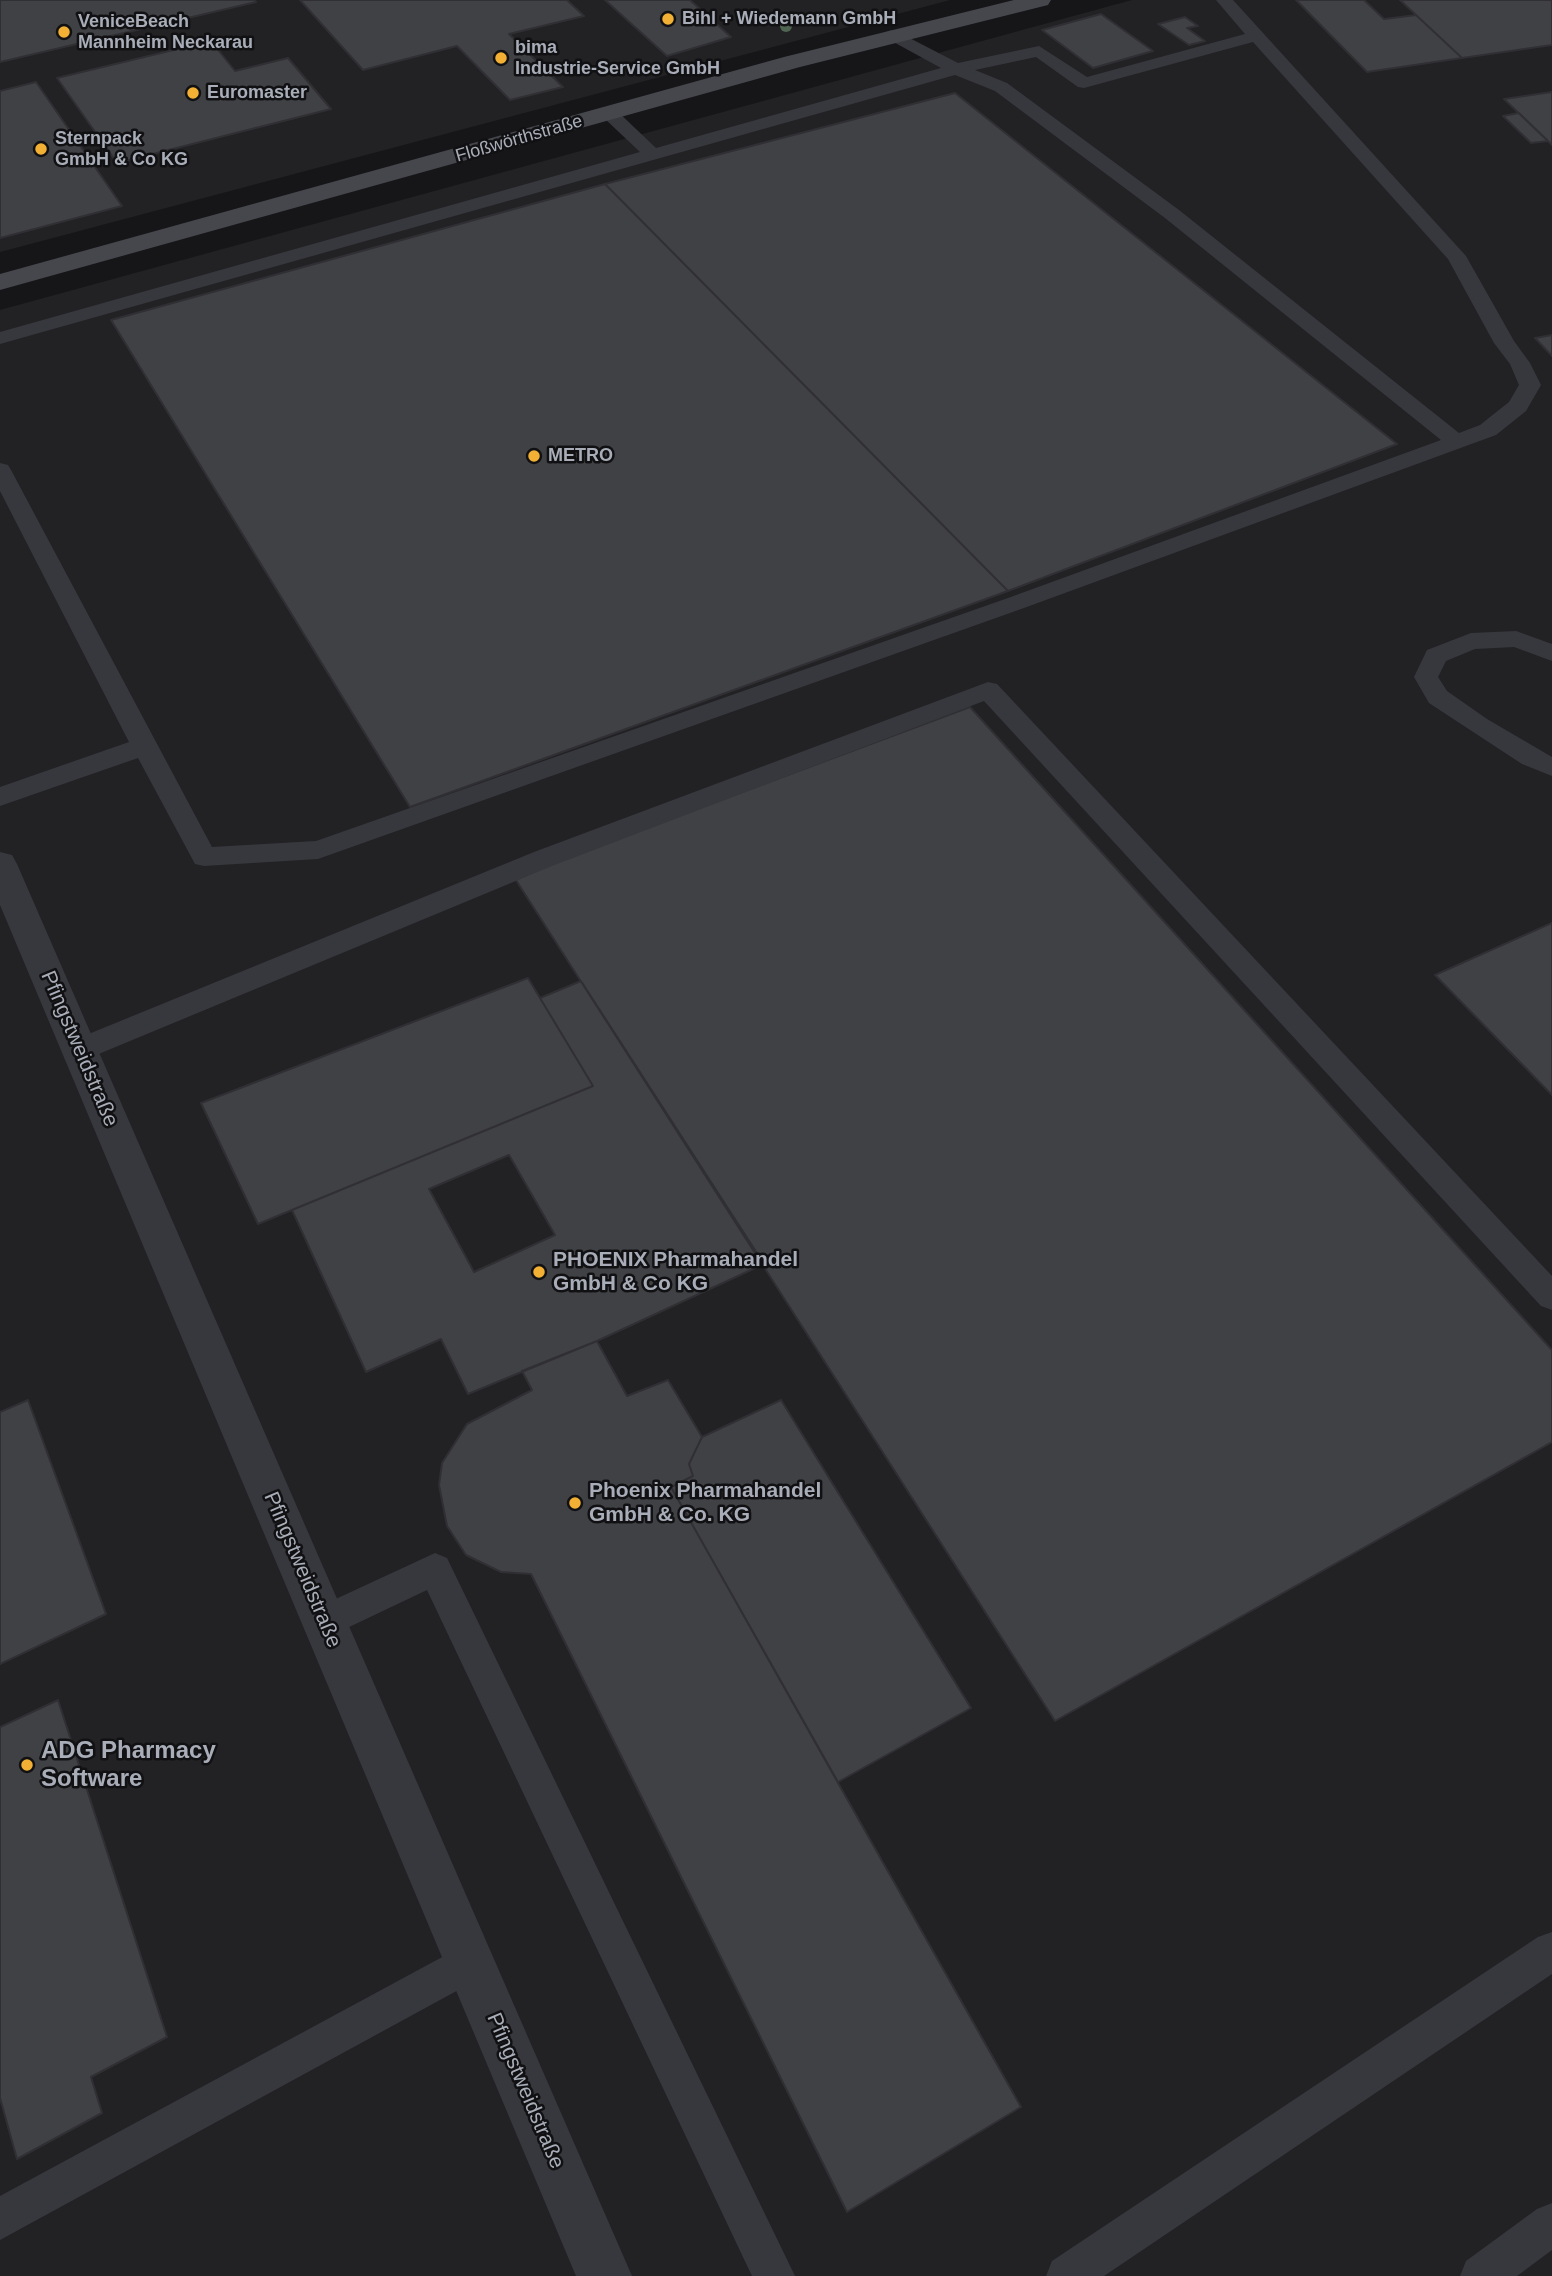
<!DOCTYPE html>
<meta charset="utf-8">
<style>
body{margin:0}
canvas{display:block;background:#161618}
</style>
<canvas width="1552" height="2276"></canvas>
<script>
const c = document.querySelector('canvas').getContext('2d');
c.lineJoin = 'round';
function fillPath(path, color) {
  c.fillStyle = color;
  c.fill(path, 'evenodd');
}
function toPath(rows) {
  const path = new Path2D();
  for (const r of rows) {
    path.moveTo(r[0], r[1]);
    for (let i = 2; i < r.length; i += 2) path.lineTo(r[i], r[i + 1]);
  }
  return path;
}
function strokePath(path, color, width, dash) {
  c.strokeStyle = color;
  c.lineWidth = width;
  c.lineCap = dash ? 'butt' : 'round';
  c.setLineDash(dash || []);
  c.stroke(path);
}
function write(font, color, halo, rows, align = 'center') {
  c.font = font + ' Helvetica,sans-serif';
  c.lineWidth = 5;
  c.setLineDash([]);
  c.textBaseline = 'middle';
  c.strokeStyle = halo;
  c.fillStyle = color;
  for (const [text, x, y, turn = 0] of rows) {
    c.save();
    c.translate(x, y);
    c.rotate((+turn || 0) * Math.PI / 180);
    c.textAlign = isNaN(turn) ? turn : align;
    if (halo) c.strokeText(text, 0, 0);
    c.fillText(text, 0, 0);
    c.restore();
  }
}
fillPath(toPath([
 [0,0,950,0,0,252],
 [1132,0,1552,0,1552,2276,0,2276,0,310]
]), '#222225');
const building = toPath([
 [0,0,254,0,256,2,0,62,0,0],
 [300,0,567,0,584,16,509,34,563,87,510,100,457,46,363,70,300,0],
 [605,0,690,0,731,37,667,56,605,0],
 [1296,0,1364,0,1384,19,1416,15,1462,58,1367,72,1296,0],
 [1400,0,1552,0,1552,45,1462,58,1400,0],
 [1101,14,1153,51,1093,68,1042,30,1101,14],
 [1185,17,1198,26,1187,28,1205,41,1189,45,1158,24,1185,17],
 [211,41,235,71,288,58,331,109,117,163,57,78,211,41],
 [36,82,122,206,0,238,0,91,36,82],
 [1552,92,1552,145,1504,99,1552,92],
 [955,93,1397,444,1008,591,605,184,955,93],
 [1519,113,1548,141,1531,143,1503,116,1519,113],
 [605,184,1008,591,410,807,111,320,605,184],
 [1552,335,1552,356,1535,338,1552,335],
 [970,707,1552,1350,1552,1442,1055,1721,514,877,970,707],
 [1552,923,1552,1095,1435,975,1552,923],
 [528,978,593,1086,258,1224,201,1103,528,978],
 [581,981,764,1264,597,1341,468,1394,441,1339,366,1372,292,1210,593,1086,540,998,581,981],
 [509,1155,555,1235,474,1272,429,1189,509,1155],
 [597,1341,627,1396,668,1380,702,1437,689,1464,693,1476,671,1487,1021,2107,847,2212,531,1574,501,1572,466,1555,447,1526,439,1485,442,1463,467,1424,532,1390,522,1371,597,1341],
 [28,1400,106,1614,0,1664,0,1412,28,1400],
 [781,1400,971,1708,838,1782,671,1487,693,1476,689,1464,702,1437,781,1400],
 [58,1700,167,2037,91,2077,102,2113,17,2159,0,2098,0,1727,58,1700]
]);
fillPath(building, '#404145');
strokePath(building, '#303034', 2);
fillPath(toPath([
 [1216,0,1233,0,1466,256,1514,341,1530,363,1541,385,1526,411,1496,435,1024,608,318,859,204,866,195,864,138,758,0,806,0,787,129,742,0,491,0,463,8,465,11,470,212,847,316,841,1008,598,1441,440,1165,218,995,91,955,75,0,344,0,332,640,152,604,118,601,114,604,110,616,110,656,148,941,68,888,39,885,35,888,31,894,30,958,63,1039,46,1087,77,1245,34,1216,0],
 [1253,42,1448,259,1494,343,1510,364,1519,385,1509,402,1480,425,1459,433,1179,210,1007,83,975,70,1036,57,1078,87,1084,88,1253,42],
 [1516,631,1552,644,1552,661,1514,647,1475,649,1446,661,1438,677,1447,691,1487,719,1552,757,1552,776,1522,764,1429,703,1414,677,1427,650,1471,633,1516,631],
 [988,682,997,684,1552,1276,1552,1310,1541,1306,984,701,552,866,89,1058,79,1061,69,1058,65,1050,69,1042,534,852,988,682],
 [435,1553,447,1558,795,2276,752,2276,427,1590,324,1639,312,1634,306,1622,312,1610,435,1553],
 [1552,1932,1552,1974,1104,2276,1046,2276,1052,2261,1538,1937,1552,1932],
 [470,1942,484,1948,490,1962,484,1976,0,2240,0,2196,470,1942],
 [1552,2203,1552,2250,1517,2276,1460,2276,1466,2261,1537,2209,1552,2203]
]), '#37383d');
fillPath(toPath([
 [0,852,12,855,17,864,632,2276,576,2276,0,905,0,852]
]), '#37383d');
fillPath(toPath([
 [1014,0,1051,0,1048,5,800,67,0,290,0,274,784,57,1014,0]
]), '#45474d');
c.fillStyle = '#506452';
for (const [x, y] of [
 [786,26]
]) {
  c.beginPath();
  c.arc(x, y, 6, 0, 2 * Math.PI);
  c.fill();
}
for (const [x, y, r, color] of [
 [668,19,7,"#f2b134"],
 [64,32,7,"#f2b134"],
 [501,58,7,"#f2b134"],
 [193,93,7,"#f2b134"],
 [41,149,7,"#f2b134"],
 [534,456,7,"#f2b134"],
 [539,1272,7,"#f2b134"],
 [575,1503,7,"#f2b134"],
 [27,1765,7,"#f2b134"]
]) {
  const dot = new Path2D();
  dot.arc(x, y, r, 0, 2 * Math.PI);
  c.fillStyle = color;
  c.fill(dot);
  strokePath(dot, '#111113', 2.5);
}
write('bold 18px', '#a8adb8', '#111113', [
 ["Bihl + Wiedemann GmbH",682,19],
 ["VeniceBeach",78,22],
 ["Mannheim Neckarau",78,43],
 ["bima",515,48],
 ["Industrie-Service GmbH",515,69],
 ["Euromaster",207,93],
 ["Sternpack",55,139],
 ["GmbH & Co KG",55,160],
 ["METRO",548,456]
], 'left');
write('18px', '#a8adb8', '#111113', [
 ["Floßwörthstraße",519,139,-16]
]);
write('21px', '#a8adb8', '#111113', [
 ["Pfingstweidstraße",79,1049,67],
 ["Pfingstweidstraße",302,1570,67],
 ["Pfingstweidstraße",525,2091,67]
]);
write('bold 21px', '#a8adb8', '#111113', [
 ["PHOENIX Pharmahandel",553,1260],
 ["GmbH & Co KG",553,1284],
 ["Phoenix Pharmahandel",589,1491],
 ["GmbH & Co. KG",589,1515]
], 'left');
write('bold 24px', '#a8adb8', '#111113', [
 ["ADG Pharmacy",41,1751],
 ["Software",41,1779]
], 'left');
</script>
